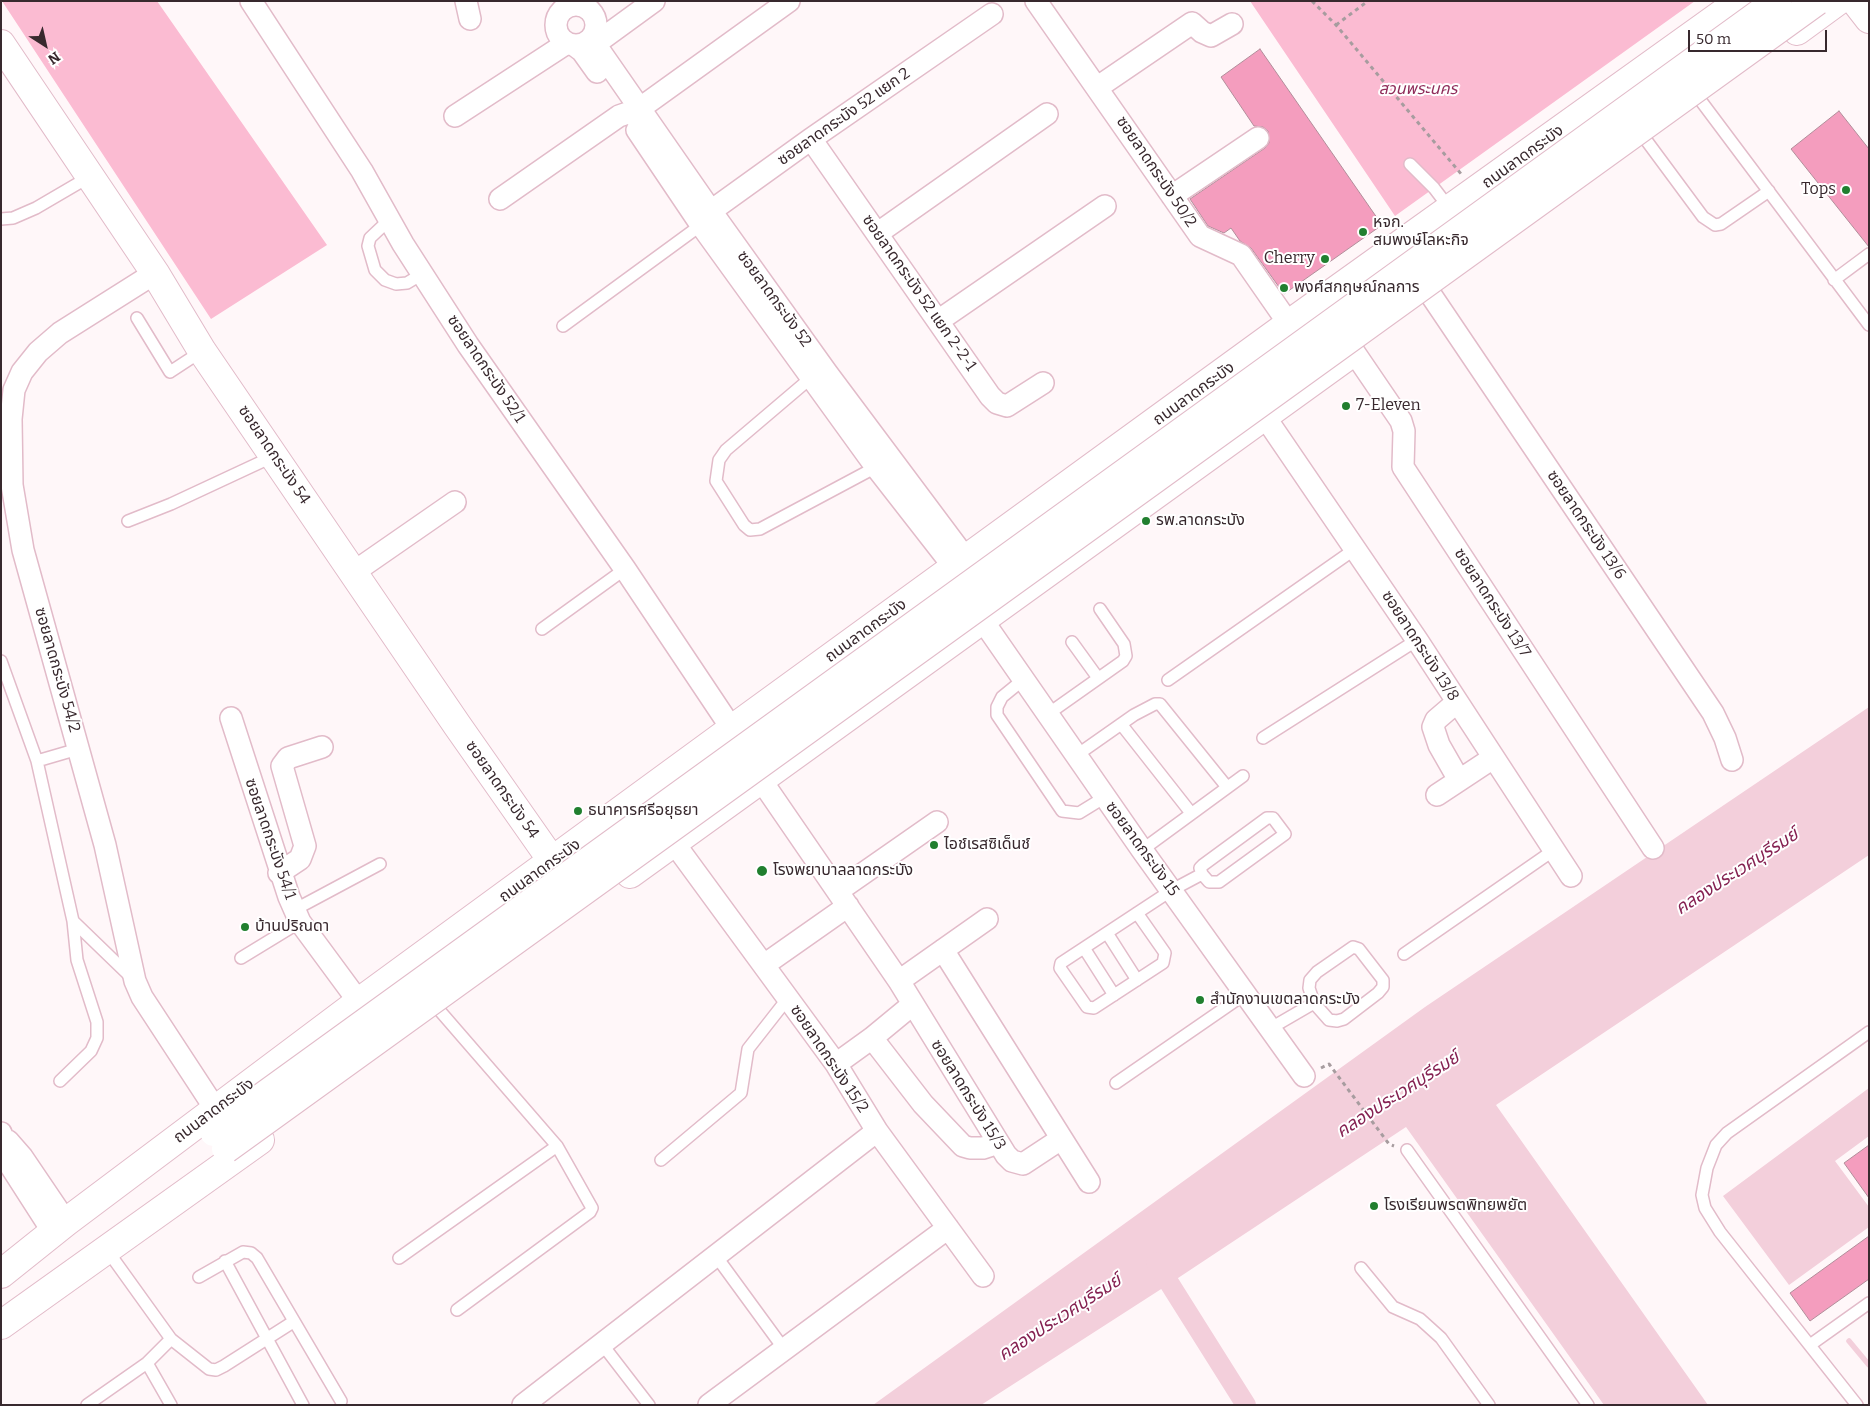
<!DOCTYPE html>
<meta charset="utf-8">
<style>
body{margin:0}
#map{position:relative;width:1870px;height:1406px;overflow:hidden;background:#fff7f9;font-family:Bitter,serif}
canvas{display:block}
.frame{position:absolute;inset:0;border:2px solid #38292e;pointer-events:none}
.north{position:absolute;left:20px;top:20px;width:50px;height:50px;-webkit-text-stroke:4px #fff;paint-order:stroke;rotate:145deg;font-size:14px;font-weight:700;line-height:20px;text-align:center;color:#38292e}
.north::after{content:'';display:block;margin:auto;width:18px;height:22px;background:#38292e;clip-path:polygon(50% 0,100% 100%,50% 72%,0 100%)}
.scale{position:absolute;left:1688px;top:30px;width:139px;height:22px;box-sizing:border-box;border:2px solid #38292e;border-top:0;padding-left:6px;font-size:15px;line-height:18px;white-space:nowrap;color:#38292e;-webkit-text-stroke:4px #fff;paint-order:stroke}
</style>
<div id="map">
<canvas width="1870" height="1406"></canvas>
<div class="frame"></div>
<div class="north">N</div>
<div class="scale">50 m</div>
</div>
<script>
const c = document.querySelector('canvas').getContext('2d');
c.lineJoin = 'round';
function fillPath(path, color) {
  c.fillStyle = color;
  c.fill(path, 'evenodd');
}
function toPath(rows) {
  const path = new Path2D();
  for (const r of rows) {
    if (r.length === 3) {
      path.moveTo(r[0] + r[2], r[1]);
      path.arc(r[0], r[1], r[2], 0, 2 * Math.PI);
      continue;
    }
    path.moveTo(r[0], r[1]);
    for (let i = 2; i < r.length; i += 2) path.lineTo(r[i], r[i + 1]);
  }
  return path;
}
function strokePath(path, color, width, dash) {
  c.strokeStyle = color;
  c.lineWidth = width;
  c.lineCap = dash ? 'butt' : 'round';
  c.setLineDash(dash || []);
  c.stroke(path);
}
function write(font, color, halo, rows, align = 'center') {
  c.font = font + ' Bitter,"Noto Sans Thai",serif';
  c.lineWidth = 4;
  c.setLineDash([]);
  c.textBaseline = 'middle';
  c.strokeStyle = halo;
  c.fillStyle = color;
  for (const [text, x, y, turn = 0] of rows) {
    c.save();
    c.translate(x, y);
    c.rotate((+turn || 0) * Math.PI / 180);
    c.textAlign = isNaN(turn) ? turn : align;
    if (halo) c.strokeText(text, 0, 0);
    c.fillText(text, 0, 0);
    c.restore();
  }
}
fillPath(toPath([
 [2,1,157,1,327,245,211,319],
 [1250,1,1695,1,1395,216]
]), '#fbbbd2');
fillPath(toPath([
 [1869,707,1869,855,1496,1105,1708,1405,1604,1405,1406,1127,1169,1284,981,1405,873,1405,1425,1007],
 [1869,1088,1869,1136,1835,1161,1869,1207,1869,1227,1789,1285,1723,1196]
]), '#f3cfdb');
strokePath(toPath([
 [1849,1341,1869,1365]
]), '#f3cfdb', 5.5);
strokePath(toPath([
 [1156,1262,1246,1405]
]), '#f3cfdb', 20);
const building = toPath([
 [1260,49,1382,225,1284,294,1251,248,1240,241,1231,228,1224,233,1208,226,1190,199,1265,148,1269,143,1268,131,1263,127,1254,126,1221,77,1260,49],
 [1839,111,1869,149,1869,247,1791,149,1839,111],
 [1869,1145,1869,1198,1844,1163,1869,1145],
 [1869,1236,1869,1279,1810,1321,1790,1293,1869,1236]
]);
fillPath(building, '#f49dbe');
strokePath(building, '#b28d9a', 1);
const service = toPath([
 [1701,101,1869,325],
 [1646,140,1703,217,1715,225,1721,224,1769,191],
 [1410,164,1434,188,1450,209],
 [1,219,13,218,36,208,89,177],
 [389,220,370,238,368,246,375,270,385,280,396,284,407,283,422,274],
 [1834,280,1869,254],
 [137,318,170,372,202,351],
 [563,326,701,225],
 [816,378,806,382,726,450,719,460,716,481,744,525,750,530,760,529,878,466],
 [128,521,171,504,274,456],
 [542,629,625,569],
 [1072,642,1098,678],
 [1,661,37,761],
 [1024,679,1002,697,997,707,997,715,1062,811,1079,813,1105,797],
 [1168,680,1355,549],
 [1048,714,1123,661,1126,656,1124,644,1100,609],
 [1121,724,1191,813],
 [1263,738,1417,640],
 [1077,755,1134,715,1155,704,1160,704,1227,787],
 [1142,850,1243,776],
 [294,910,380,864],
 [1137,913,1165,953,1163,963,1094,1008,1087,1007,1060,968,1061,963,1172,890,1202,874,1200,868,1203,865,1267,818,1273,818,1285,834,1219,882,1209,882,1202,874],
 [73,921,132,978],
 [1107,933,1137,980],
 [1084,948,1114,995],
 [1404,954,1554,850],
 [241,958,300,922],
 [440,1011,557,1146,592,1208,590,1212,457,1310],
 [1271,1028,1314,1003,1329,1020,1337,1021,1344,1019,1378,993,1383,987,1383,980,1359,949,1353,947,1317,972,1310,980,1309,988,1314,1003],
 [60,1081,91,1051,97,1038,97,1022,77,960,73,921,37,761,78,749],
 [1116,1083,1245,994],
 [1407,1150,1588,1405],
 [661,1160,741,1093,748,1049,788,998],
 [107,1250,171,1339,209,1369,216,1370,224,1366,293,1322],
 [716,1256,784,1349],
 [399,1258,557,1146],
 [225,1261,303,1405],
 [1361,1268,1393,1307,1420,1319,1441,1338,1489,1405],
 [199,1277,243,1252,251,1253,257,1258,341,1401],
 [602,1344,649,1405],
 [1810,1345,1869,1303],
 [147,1363,171,1405],
 [87,1405,147,1363,171,1339],
 [1857,1405,1720,1232,1705,1208,1702,1195,1707,1168,1716,1145,1727,1133,1869,1032]
]);
const minor = toPath([
 [251,1,362,171,403,244,468,345,625,569,732,729],
 [466,1,470,19],
 [1036,1,1200,236,1241,255,1289,324],
 [576,25,20],
 [595,32,595,44,711,211,827,373,966,559],
 [595,44,654,1],
 [574,45,582,51,597,72],
 [1098,87,1192,23,1202,32,1211,36,1232,24],
 [455,116,567,43],
 [637,130,701,225,876,467,954,567],
 [811,139,990,396,997,403,1007,406,1043,383],
 [1172,196,1258,138],
 [500,199,619,116,639,109,789,1],
 [703,221,704,216,811,139,992,14],
 [878,233,1047,114],
 [155,273,60,333,38,352,22,372,14,390,11,419,12,485,23,550,105,845,135,981,142,997,216,1110],
 [1431,295,1713,713,1725,738,1732,760],
 [938,321,1105,206],
 [1354,352,1401,421,1404,431,1403,467,1653,848],
 [1265,417,1417,640,1571,876],
 [354,572,455,502],
 [983,621,1142,850,1304,1076],
 [1457,702,1436,720,1433,727,1439,745,1459,780],
 [231,718,289,897,300,922,359,1002],
 [761,780,899,981,1006,1155,1012,1161,1023,1164,1061,1139],
 [1437,795,1493,758],
 [674,843,836,1064,877,1131,983,1276],
 [279,873,300,859,305,846,282,766,288,758,322,747],
 [838,891,937,822],
 [943,950,1089,1182],
 [764,965,848,906],
 [899,981,987,919],
 [872,1038,923,1104,963,1146,970,1148,983,1148,998,1143],
 [836,1064,872,1038,912,1005],
 [1,1133,10,1165,53,1232],
 [8,1141,22,1157,66,1222],
 [523,1405,877,1131],
 [709,1405,948,1228]
]);
const secondary = toPath([
 [1855,1,1869,19],
 [1,44,155,273,202,351,457,725,553,862]
]);
const primary = toPath([
 [1797,31,1838,1],
 [630,874,1349,355],
 [1,1274,66,1222,359,1002,732,729,1289,324,1740,1],
 [1,1325,260,1140]
]);
strokePath(service, '#e2bbc9', 14);
strokePath(minor, '#e2bbc9', 24);
strokePath(secondary, '#e2bbc9', 30);
strokePath(primary, '#e2bbc9', 30);
strokePath(toPath([
 [1312,1,1336,25,1462,175],
 [1336,25,1368,1],
 [1321,1068,1329,1064,1389,1144,1394,1146]
]), '#a79c9f', 3, [4, 4]);
strokePath(service, '#fff', 11);
strokePath(minor, '#fff', 21);
strokePath(secondary, '#fff', 28);
strokePath(primary, '#fff', 28);
const primaryBridge = toPath([
 [214,1132,1777,1],
 [226,1149,1817,1]
]);
strokePath(primaryBridge, '#e2bbc9', 30, []);
strokePath(primaryBridge, '#fff', 28);
for (const [x, y, r, color] of [
 [1846,190,5,"#217f2f"],
 [1363,232,5,"#217f2f"],
 [1325,259,5,"#217f2f"],
 [1284,288,5,"#217f2f"],
 [1346,406,5,"#217f2f"],
 [1146,521,5,"#217f2f"],
 [578,811,5,"#217f2f"],
 [934,845,5,"#217f2f"],
 [762,871,6,"#217f2f"],
 [245,927,5,"#217f2f"],
 [1200,1000,5,"#217f2f"],
 [1374,1206,5,"#217f2f"]
]) {
  const dot = new Path2D();
  dot.arc(x, y, r, 0, 2 * Math.PI);
  c.fillStyle = color;
  c.fill(dot);
  strokePath(dot, '#fff', 2);
}
write('italic 16px', '#8f2c5a', '#fff', [
 ["สวนพระนคร",1418,90]
]);
write('16px', '#38292e', '#fff', [
 ["ซอยลาดกระบัง 52 แยก 2",844,117,-35],
 ["ถนนลาดกระบัง",1523,157,-36],
 ["ซอยลาดกระบัง 50/2",1156,172,56],
 ["ซอยลาดกระบัง 52 แยก 2-2-1",919,293,55],
 ["ซอยลาดกระบัง 52",774,299,54],
 ["ซอยลาดกระบัง 52/1",486,369,56],
 ["ถนนลาดกระบัง",1194,394,-36],
 ["ซอยลาดกระบัง 54",274,455,56],
 ["ซอยลาดกระบัง 13/6",1586,525,56],
 ["ซอยลาดกระบัง 13/7",1492,603,57],
 ["ถนนลาดกระบัง",866,631,-36],
 ["ซอยลาดกระบัง 13/8",1420,646,57],
 ["ซอยลาดกระบัง 54/2",57,670,74],
 ["ซอยลาดกระบัง 54",502,790,55],
 ["ซอยลาดกระบัง 54/1",270,839,71],
 ["ซอยลาดกระบัง 15",1142,849,54],
 ["ถนนลาดกระบัง",540,871,-36],
 ["ซอยลาดกระบัง 15/2",829,1059,56],
 ["ซอยลาดกระบัง 15/3",968,1095,58],
 ["ถนนลาดกระบัง",214,1111,-37]
]);
write('16px', '#38292e', '#fff', [
 ["Tops",1836,190,"right"],
 ["หจก.",1373,223],
 ["สมพงษ์โลหะกิจ",1373,241],
 ["Cherry",1315,259,"right"],
 ["พงศ์สกฤษณ์กลการ",1294,288],
 ["7-Eleven",1356,406],
 ["รพ.ลาดกระบัง",1156,521],
 ["ธนาคารศรีอยุธยา",588,811],
 ["ไอช์เรสซิเด็นช์",944,845],
 ["โรงพยาบาลลาดกระบัง",773,871],
 ["บ้านปริณดา",255,927],
 ["สำนักงานเขตลาดกระบัง",1210,1000],
 ["โรงเรียนพรตพิทยพยัต",1384,1206]
], 'left');
write('italic 18px', '#852252', '#fff', [
 ["คลองประเวศบุรีรมย์",1737,872,-33],
 ["คลองประเวศบุรีรมย์",1398,1095,-33],
 ["คลองประเวศบุรีรมย์",1060,1318,-33]
]);
</script>
